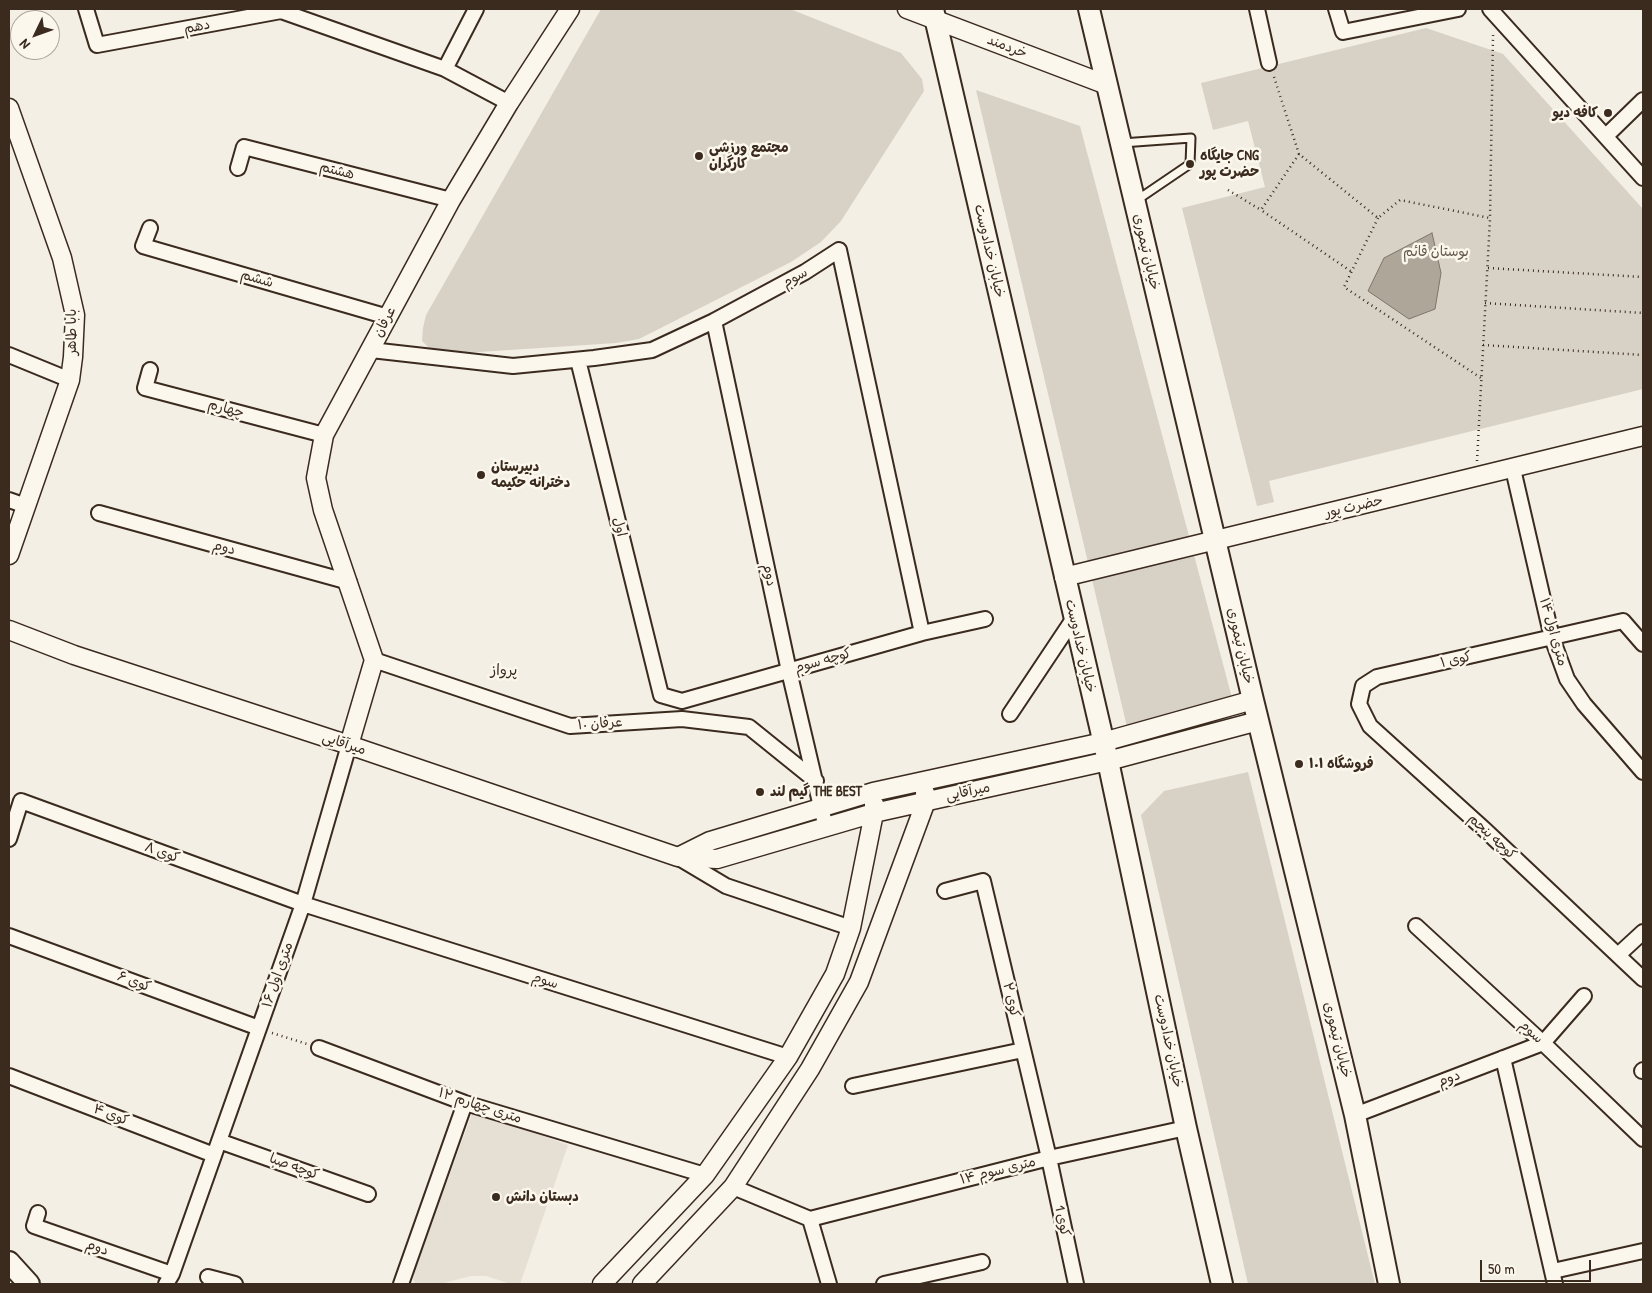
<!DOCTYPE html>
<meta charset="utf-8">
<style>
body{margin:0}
#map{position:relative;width:1652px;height:1293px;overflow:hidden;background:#f3efe4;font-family:"Patrick Hand",sans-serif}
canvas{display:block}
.frame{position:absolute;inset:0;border:10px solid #3b2a1e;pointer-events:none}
.north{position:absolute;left:10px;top:10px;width:50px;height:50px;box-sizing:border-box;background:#fbf7ec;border:1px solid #aea59a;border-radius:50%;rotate:228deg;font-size:14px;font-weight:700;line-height:20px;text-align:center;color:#3b2a1e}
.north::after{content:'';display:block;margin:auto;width:18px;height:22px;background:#3b2a1e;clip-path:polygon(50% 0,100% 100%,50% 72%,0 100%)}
.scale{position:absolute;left:1480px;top:1260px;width:111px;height:22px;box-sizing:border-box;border:2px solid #3b2a1e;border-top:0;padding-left:6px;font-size:15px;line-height:18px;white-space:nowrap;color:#3b2a1e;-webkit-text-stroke:4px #fbf7ec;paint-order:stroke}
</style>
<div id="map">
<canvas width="1652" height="1293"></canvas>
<div class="frame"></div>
<div class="north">N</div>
<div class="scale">50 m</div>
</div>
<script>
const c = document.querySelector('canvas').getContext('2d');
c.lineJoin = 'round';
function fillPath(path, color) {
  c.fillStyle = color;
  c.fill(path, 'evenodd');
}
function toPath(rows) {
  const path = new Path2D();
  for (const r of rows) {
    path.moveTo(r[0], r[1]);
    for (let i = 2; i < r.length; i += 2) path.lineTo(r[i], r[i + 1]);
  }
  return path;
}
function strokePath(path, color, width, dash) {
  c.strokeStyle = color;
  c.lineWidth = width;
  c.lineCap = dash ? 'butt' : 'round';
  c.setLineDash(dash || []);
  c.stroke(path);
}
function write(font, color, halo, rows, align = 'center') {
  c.font = font + ' "Patrick Hand","Playpen Sans Arabic",sans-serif';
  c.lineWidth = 5;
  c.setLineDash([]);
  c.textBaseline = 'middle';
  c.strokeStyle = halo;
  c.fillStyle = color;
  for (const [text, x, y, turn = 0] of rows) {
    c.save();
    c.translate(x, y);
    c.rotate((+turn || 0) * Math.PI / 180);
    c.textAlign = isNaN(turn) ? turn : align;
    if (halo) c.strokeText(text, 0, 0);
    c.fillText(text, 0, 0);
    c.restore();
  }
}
fillPath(toPath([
 [473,1111,568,1145,520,1284,511,1284,486,1276,471,1276,440,1284,416,1284,413,1279,415,1269]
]), '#e5dfd4');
fillPath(toPath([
 [601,9,790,9,901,53,922,79,924,91,841,221,821,242,791,262,639,339,616,343,464,353,434,353,422,341,423,328,426,315],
 [1426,28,1503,54,1643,209,1643,389,1269,481,1274,502,1257,506,1182,208,1265,187,1248,121,1213,130,1201,83],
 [976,90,1080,126,1232,698,1127,727],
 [1248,772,1375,1284,1248,1284,1141,815,1164,791]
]), '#d8d1c6');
const water = toPath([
 [1432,233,1441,273,1435,309,1409,319,1368,291,1384,258,1432,233]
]);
fillPath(water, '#afa69a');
strokePath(water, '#817468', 1);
const service = toPath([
 [1122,143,1191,138,1190,164,1137,200]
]);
const minor = toPath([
 [86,9,97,45,281,11,445,69,509,103],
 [1257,9,1269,63],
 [1336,9,1343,32,1458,9],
 [1490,9,1643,178],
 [445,69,476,9],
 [1606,136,1643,100],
 [238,168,244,147,451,200],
 [150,228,143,246,388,317],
 [714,321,789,671,826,828],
 [371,350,513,366,594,358,652,350,714,321,805,272,839,250,922,633],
 [9,355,70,380],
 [578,360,661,695,682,701,922,633,985,619],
 [150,370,145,388,324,435],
 [1513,469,1552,638,1567,679,1584,704,1643,772],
 [9,500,26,506],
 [99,513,349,582],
 [1643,644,1623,621,1377,677,1363,686,1359,704,1370,726,1485,830,1643,979],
 [374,660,570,726,682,719,749,727,816,781],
 [1010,714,1074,618],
 [9,839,21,801,303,904,788,1057],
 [679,858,726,886,851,928],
 [945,891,983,881,1049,1158,1076,1284],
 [1416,926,1543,1043,1643,1139],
 [9,936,259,1028],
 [1618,955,1643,932],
 [319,1048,465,1103,705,1175],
 [1503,1058,1555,1284],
 [1642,1071,1643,1070],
 [9,1076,214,1155],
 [853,1086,1023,1050],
 [1355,1115,1543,1043,1584,996],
 [219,1141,368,1194],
 [733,1187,810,1219,829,1284],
 [38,1213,34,1226,172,1274],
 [810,1219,1049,1158,1186,1128],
 [1553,1271,1643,1251],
 [208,1277,235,1284],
 [166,1284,172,1274,303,904,349,745],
 [401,1284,465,1103],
 [884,1284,982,1262]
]);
const tertiary = toPath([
 [907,9,1107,85],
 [9,108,62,258,75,315,73,357,70,380,9,555],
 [1064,577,1643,436],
 [9,630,74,655,349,745,678,857,717,859,874,813,1108,761,1258,721],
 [349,745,374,660,323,510,316,478,324,435,451,200,509,103,570,9],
 [678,857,710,841,873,792,1103,742,1253,700],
 [602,1284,705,1175,788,1057,835,974,851,928,874,813,874,804],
 [642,1284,733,1187,810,1069,859,982,926,801,925,793]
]);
const secondary = toPath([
 [933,9,1108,761,1186,1128,1222,1284],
 [1089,9,1253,700,1355,1115,1389,1284],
 [9,1262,29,1284]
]);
strokePath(service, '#3b2a1e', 11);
strokePath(minor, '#3b2a1e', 18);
strokePath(tertiary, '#3b2a1e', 21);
strokePath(secondary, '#3b2a1e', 24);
strokePath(toPath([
 [1274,77,1299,154,1378,218,1400,200,1490,218,1493,35],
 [1299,154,1261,210,1352,272],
 [1228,190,1261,210],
 [1378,218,1344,287,1481,378],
 [1488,268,1643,277],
 [1485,303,1643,313],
 [1483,345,1643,355],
 [1477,461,1490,219],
 [272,1033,307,1044]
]), '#3b2a1e', 2.5, [1, 4]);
strokePath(service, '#fbf7ec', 7);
strokePath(minor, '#fbf7ec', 14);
strokePath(tertiary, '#fbf7ec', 18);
strokePath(secondary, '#fbf7ec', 20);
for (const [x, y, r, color] of [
 [1608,113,5,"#3b2a1e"],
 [699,156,5,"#3b2a1e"],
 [1190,164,5,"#3b2a1e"],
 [481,475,5,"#3b2a1e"],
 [1299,764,5,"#3b2a1e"],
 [760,792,5,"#3b2a1e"],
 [496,1197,5,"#3b2a1e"]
]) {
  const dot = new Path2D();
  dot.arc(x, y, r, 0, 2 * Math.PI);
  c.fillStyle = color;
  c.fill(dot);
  strokePath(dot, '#fbf7ec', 2);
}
write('14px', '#3b2a1e', '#fbf7ec', [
 ["دهم",197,27,-11],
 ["خردمند",1007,47,21],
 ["هشتم",337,171,14],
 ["خیابان خدادوست",989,251,77],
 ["خیابان تیموری",1146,252,77],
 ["سوم",795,278,-29],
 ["ششم",257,279,16],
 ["عرفان",385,322,-62],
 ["بابا طاهر",72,332,-90],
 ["چهارم",226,409,15],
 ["حضرت پور",1354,507,-13],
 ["اول",619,527,76],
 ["دوم",224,548,15],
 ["دوم",769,575,78],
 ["۱۴ متری اول",1553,632,74],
 ["خیابان خدادوست",1080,646,77],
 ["خیابان تیموری",1240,646,77],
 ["کوی ۱",1456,660,-13],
 ["کوچه سوم",823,661,-16],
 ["عرفان ۱۰",600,724,-4],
 ["میرآقایی",344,744,18],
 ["میرآقایی",968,792,-12],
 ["کوچه پنجم",1492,837,43],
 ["کوی ۸",162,853,20],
 ["۱۶ متری اول",278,975,-71],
 ["سوم",545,981,18],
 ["کوی ۶",134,982,20],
 ["کوی ۲",1011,1000,77],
 ["سوم",1531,1032,43],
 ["خیابان تیموری",1337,1040,76],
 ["خیابان خدادوست",1168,1041,78],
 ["دوم",1449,1079,-21],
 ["۱۲ متری چهارم",480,1106,18],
 ["کوی ۴",111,1115,21],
 ["کوچه صبا",294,1167,20],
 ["۱۴ متری سوم",998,1171,-14],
 ["کوی 1",1062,1221,78],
 ["دوم",97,1248,19]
]);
write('bold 14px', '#3b2a1e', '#fbf7ec', [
 ["کافه دیو",1598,113,"right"],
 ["مجتمع ورزشی",709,148],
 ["کارگران",709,164],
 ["جایگاه CNG",1200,156],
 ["حضرت پور",1200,172],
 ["دبیرستان",491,467],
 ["دخترانه حکیمه",491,483],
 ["فروشگاه ۱۰۱",1309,764],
 ["گیم لند THE BEST",770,792],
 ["دبستان دانش",506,1197]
], 'left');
write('14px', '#625448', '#fbf7ec', [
 ["بوستان قائم",1436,252]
]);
write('15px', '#3b2a1e', '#fbf7ec', [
 ["پرواز",504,671]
]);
</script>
